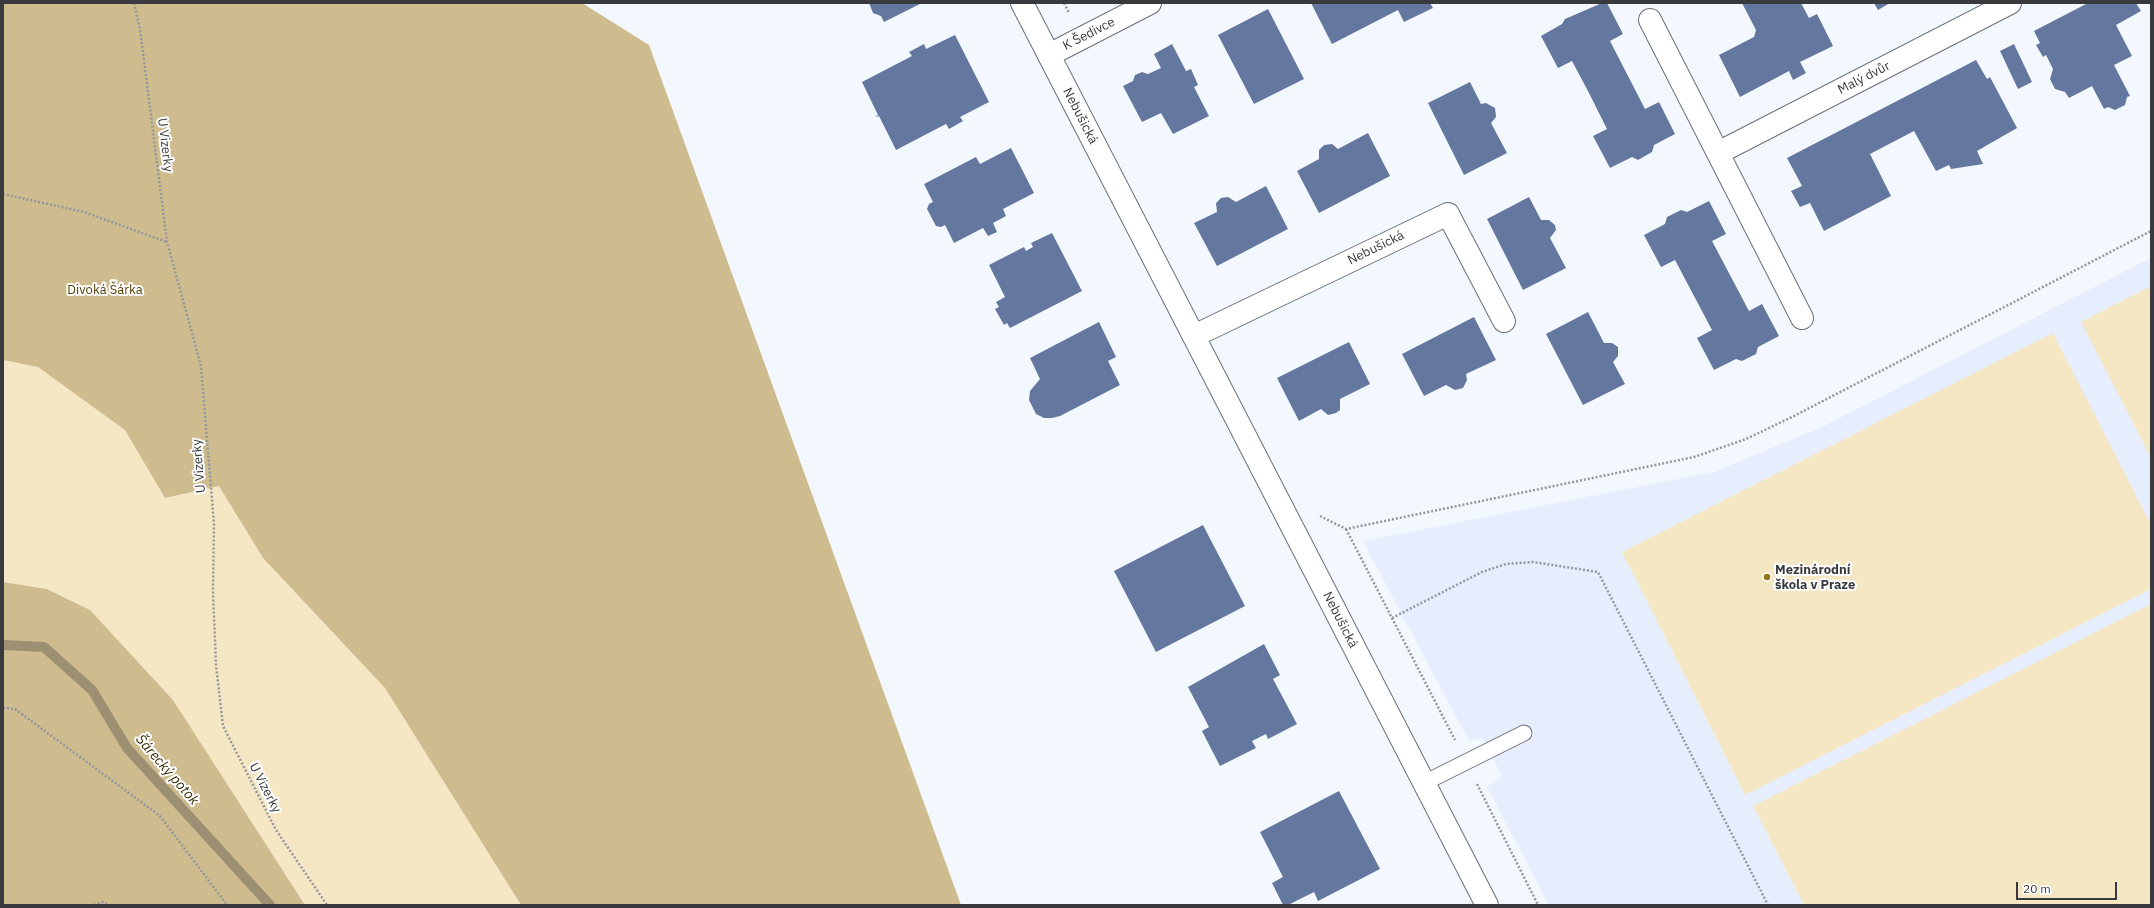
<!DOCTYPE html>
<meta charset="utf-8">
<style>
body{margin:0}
#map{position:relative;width:2154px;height:908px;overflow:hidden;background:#f3f7fe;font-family:"IBM Plex Sans",sans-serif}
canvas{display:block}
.frame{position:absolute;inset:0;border:4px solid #383a3d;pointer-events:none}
.scale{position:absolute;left:2016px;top:882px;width:101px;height:18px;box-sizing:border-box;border:2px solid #383a3d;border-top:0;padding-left:5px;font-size:12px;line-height:14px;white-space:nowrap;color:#383a3d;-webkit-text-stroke:3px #fff;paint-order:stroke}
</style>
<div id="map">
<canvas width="2154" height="908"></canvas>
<div class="frame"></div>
<div class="scale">20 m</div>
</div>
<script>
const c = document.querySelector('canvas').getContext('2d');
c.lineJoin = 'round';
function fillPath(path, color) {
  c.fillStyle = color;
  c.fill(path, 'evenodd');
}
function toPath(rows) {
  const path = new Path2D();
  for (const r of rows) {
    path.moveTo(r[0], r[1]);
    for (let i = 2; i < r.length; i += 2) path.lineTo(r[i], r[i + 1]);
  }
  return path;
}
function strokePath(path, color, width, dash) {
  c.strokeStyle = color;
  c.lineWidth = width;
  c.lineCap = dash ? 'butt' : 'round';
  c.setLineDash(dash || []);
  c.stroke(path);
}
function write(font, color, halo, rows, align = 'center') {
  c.font = font + ' "IBM Plex Sans",sans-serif';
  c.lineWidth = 4;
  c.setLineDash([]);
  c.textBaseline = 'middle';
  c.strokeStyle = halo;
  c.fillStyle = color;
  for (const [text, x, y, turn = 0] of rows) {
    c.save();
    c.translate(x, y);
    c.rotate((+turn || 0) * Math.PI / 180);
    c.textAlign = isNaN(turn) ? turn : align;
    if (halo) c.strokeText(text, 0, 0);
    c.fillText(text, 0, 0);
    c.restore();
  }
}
fillPath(toPath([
 [2151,258,2151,905,1549,905,1487,787,1502,776,1482,738,1469,741,1363,541,1714,472,1824,426]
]), '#e6eefe');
fillPath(toPath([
 [2151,286,2151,458,2081,322],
 [2053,333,2151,525,2151,589,1745,795,1622,552],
 [3,360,38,367,126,430,165,498,219,486,263,558,385,688,521,905,305,905,173,700,90,610,47,589,3,582],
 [2151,604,2151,905,1804,905,1753,806]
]), '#f6e7c4');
fillPath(toPath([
 [3,3,582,3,649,45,961,905,521,905,385,688,263,558,219,486,165,498,125,430,38,367,3,360],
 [3,582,47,589,90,610,173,700,305,905,3,905]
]), '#cebb8e');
strokePath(toPath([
 [3,645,44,647,92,690,127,748,270,905]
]), '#9d9072', 10);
fillPath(toPath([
 [869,3,922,3,884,22,881,16,873,13],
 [1311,3,1430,3,1433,8,1404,22,1398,10,1332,44],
 [1602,3,1607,3,1623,34,1610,41,1645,109,1659,102,1675,134,1654,145,1652,152,1638,160,1632,157,1610,168,1593,136,1607,129,1589,93,1572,61,1558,68,1541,36,1562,24,1565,19],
 [1742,3,1801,3,1809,18,1817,14,1833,46,1800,62,1806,73,1793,80,1789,71,1740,97,1719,55,1754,37,1756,30],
 [1874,3,1890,3,1878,10],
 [2088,3,2136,3,2141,11,2116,25,2132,56,2114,65,2130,96,2127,97,2125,105,2115,110,2108,107,2104,109,2092,86,2069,98,2065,92,2055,89,2050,79,2053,69,2046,55,2043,57,2036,45,2040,43,2034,31],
 [1268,9,1304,79,1254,104,1218,35],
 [955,35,989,102,960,117,963,121,949,129,946,124,896,150,879,116,875,117,878,115,862,82,912,56,909,52,924,44,926,49],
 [1172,44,1186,71,1191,69,1198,85,1194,87,1209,116,1173,134,1161,113,1142,122,1123,86,1133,81,1135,75,1142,72,1148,74,1161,68,1154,54],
 [2014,44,2032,82,2018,89,2000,51],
 [1976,60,1987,79,1990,77,2017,128,1977,151,1983,164,1951,169,1949,165,1936,171,1914,131,1870,154,1891,196,1824,231,1810,203,1800,207,1791,191,1802,186,1787,158],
 [1470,82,1481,104,1486,103,1495,108,1496,117,1491,123,1507,153,1464,175,1428,103],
 [1368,133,1390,176,1319,213,1297,171,1319,159,1319,150,1324,145,1332,144,1338,149],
 [1011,148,1034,193,1003,209,1006,216,993,223,997,232,988,236,983,228,954,243,945,225,941,227,936,226,927,209,929,204,933,202,924,184,976,157,980,164],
 [1266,186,1288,229,1217,266,1194,223,1217,212,1216,203,1221,198,1228,197,1236,202],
 [1529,197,1541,220,1549,220,1555,225,1556,230,1550,238,1566,268,1523,290,1487,219],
 [1709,201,1726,234,1712,241,1749,311,1762,304,1779,336,1758,347,1756,354,1742,361,1736,359,1714,370,1697,338,1712,330,1675,260,1661,267,1644,235,1665,224,1667,217,1681,210,1687,212],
 [1052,233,1082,291,1010,328,1007,323,1004,325,995,309,999,307,996,302,1005,297,989,265,1024,247,1026,251,1033,247,1031,243],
 [1588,312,1604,343,1612,343,1618,347,1618,356,1613,362,1625,384,1583,405,1546,334],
 [1474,317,1496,360,1466,374,1467,380,1463,388,1455,390,1446,385,1424,396,1402,354],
 [1099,322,1116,357,1108,361,1120,385,1060,416,1052,418,1044,418,1036,414,1029,400,1030,391,1040,379,1030,358],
 [1349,342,1370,384,1340,399,1340,410,1336,413,1328,415,1321,409,1299,421,1277,378],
 [1203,525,1245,606,1156,652,1114,571],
 [1264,644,1280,675,1273,679,1297,724,1268,739,1266,734,1252,741,1256,748,1220,766,1202,731,1209,727,1188,687],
 [1339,791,1380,869,1318,901,1314,892,1288,905,1283,905,1272,883,1283,877,1260,832]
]), '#64789f');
const service = toPath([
 [1424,783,1524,733]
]);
const minor = toPath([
 [1650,20,1802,318],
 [1049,55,1150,3],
 [1718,153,2010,3],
 [1194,336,1448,214,1504,321]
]);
const tertiary = toPath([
 [1022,3,1487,905]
]);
strokePath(service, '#6b6f76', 17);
strokePath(minor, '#6b6f76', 24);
strokePath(tertiary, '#6b6f76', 24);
strokePath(toPath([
 [134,3,140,29,167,242,201,366,214,524,213,592,216,665,223,726,276,830,327,905],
 [1064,3,1069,13],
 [3,194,84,212,167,242],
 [1320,516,1346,529,1694,457,1746,439,1792,417,2151,231],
 [1346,529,1455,740],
 [1392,618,1482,572,1506,564,1533,562,1598,572,1768,905],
 [3,708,15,709,160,816,227,905],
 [1477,784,1538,905],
 [94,905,103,902,108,905]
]), '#94979c', 2.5, [2, 2]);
strokePath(service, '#fff', 15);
strokePath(minor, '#fff', 22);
strokePath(tertiary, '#fff', 22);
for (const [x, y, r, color] of [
 [1767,577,4,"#95751c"]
]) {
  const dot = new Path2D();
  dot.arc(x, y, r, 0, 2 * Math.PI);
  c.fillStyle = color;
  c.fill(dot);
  strokePath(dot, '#fff', 1.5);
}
write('13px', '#383a3d', '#fff', [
 ["K Šedivce",1089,34,-27],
 ["Malý dvůr",1864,78,-27],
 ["Nebušická",1080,116,63],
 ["U Vizerky",165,145,83],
 ["Nebušická",1376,248,-26],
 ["U Vizerky",199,466,-95],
 ["Nebušická",1340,620,63],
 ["U Vizerky",265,788,63]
]);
write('13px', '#554107', '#fff', [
 ["Divoká Šárka",105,290]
]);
write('bold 13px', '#383a3d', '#fff', [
 ["Mezinárodní",1775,570],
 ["škola v Praze",1775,585]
], 'left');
write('italic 14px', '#392a04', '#fff', [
 ["Šárecký potok",167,770,49]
]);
</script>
